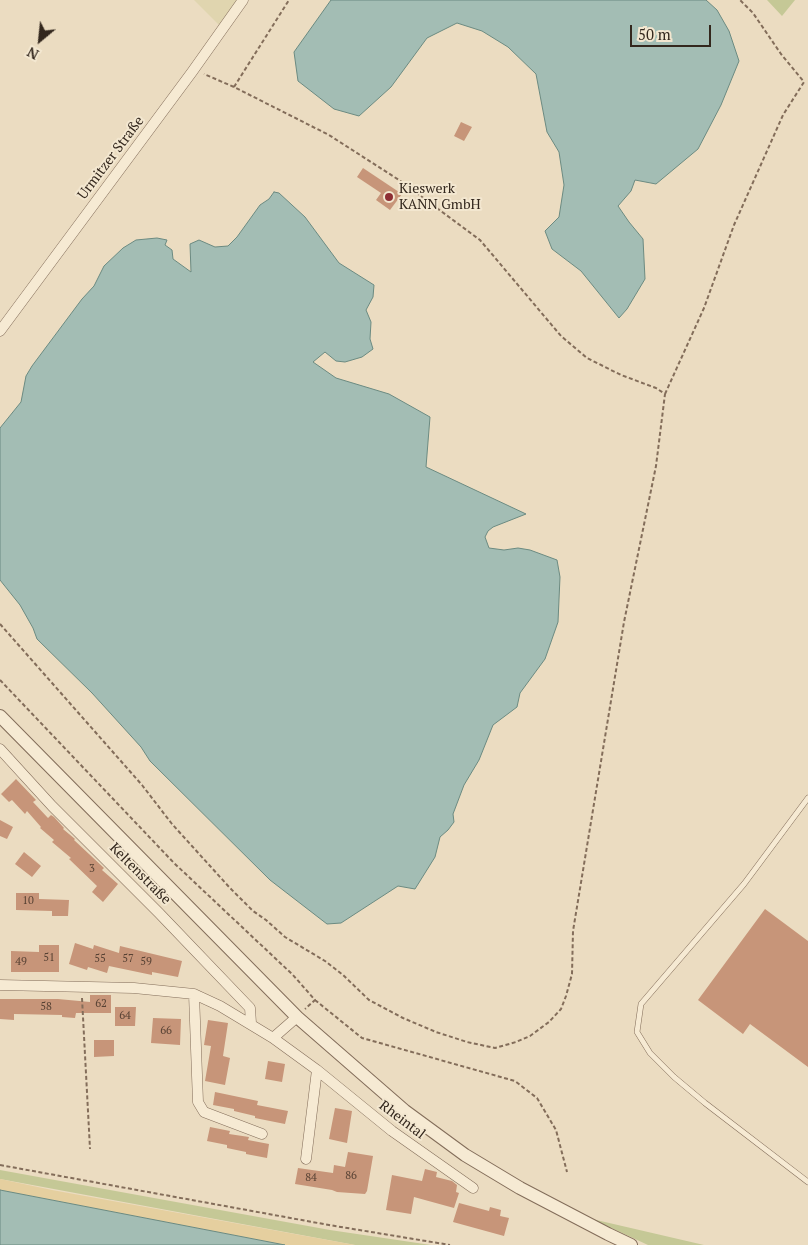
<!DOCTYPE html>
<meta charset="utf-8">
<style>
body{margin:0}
#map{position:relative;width:808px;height:1245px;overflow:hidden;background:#ebdcc1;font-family:"PT Serif",serif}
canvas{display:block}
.north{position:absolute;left:15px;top:15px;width:50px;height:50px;-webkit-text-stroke:4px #f3e7d0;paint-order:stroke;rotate:208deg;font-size:14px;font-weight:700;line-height:20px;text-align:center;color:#33271d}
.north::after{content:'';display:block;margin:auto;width:18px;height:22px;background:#33271d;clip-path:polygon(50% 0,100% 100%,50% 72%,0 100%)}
.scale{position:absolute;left:630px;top:25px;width:81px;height:22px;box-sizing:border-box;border:2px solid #33271d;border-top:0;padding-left:6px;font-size:15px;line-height:18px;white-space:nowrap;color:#33271d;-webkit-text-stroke:4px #f3e7d0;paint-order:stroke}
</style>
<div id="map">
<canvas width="808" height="1245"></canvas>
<div class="north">N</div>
<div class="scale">50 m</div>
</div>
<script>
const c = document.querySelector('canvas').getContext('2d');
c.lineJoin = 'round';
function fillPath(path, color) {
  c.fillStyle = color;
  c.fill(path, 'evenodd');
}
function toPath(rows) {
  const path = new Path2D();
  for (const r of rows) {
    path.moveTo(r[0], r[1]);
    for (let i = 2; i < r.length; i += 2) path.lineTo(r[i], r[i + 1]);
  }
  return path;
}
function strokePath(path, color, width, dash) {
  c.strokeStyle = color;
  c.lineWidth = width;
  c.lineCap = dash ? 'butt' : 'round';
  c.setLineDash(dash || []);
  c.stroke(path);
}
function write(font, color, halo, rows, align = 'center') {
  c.font = font + ' "PT Serif",serif';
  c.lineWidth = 4;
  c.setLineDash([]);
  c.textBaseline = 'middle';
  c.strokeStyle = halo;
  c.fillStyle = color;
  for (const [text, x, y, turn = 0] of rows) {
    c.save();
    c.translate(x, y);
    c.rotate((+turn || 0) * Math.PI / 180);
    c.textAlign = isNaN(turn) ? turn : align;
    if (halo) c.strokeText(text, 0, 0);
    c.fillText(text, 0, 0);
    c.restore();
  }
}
fillPath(toPath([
 [194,0,237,0,219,25]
]), '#e0d5af');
fillPath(toPath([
 [767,0,795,0,782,16],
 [0,1170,330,1230,431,1245,355,1245,0,1179],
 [592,1219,704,1245,648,1245]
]), '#c5c896');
fillPath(toPath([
 [0,1179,52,1190,355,1245,285,1245,0,1190]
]), '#e5cf9f');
const water = toPath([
 [331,0,706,0,717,10,729,31,739,61,721,105,698,149,656,184,635,180,631,191,618,206,629,222,643,239,645,279,627,309,619,318,581,271,552,249,545,231,559,217,564,185,559,152,547,132,536,74,508,47,482,31,457,23,427,38,391,87,359,116,334,109,298,81,294,52,331,0],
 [274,192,279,193,305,217,339,263,374,285,373,297,366,310,371,322,370,339,373,349,362,357,345,362,336,361,325,352,313,362,336,378,389,394,430,417,426,467,526,514,493,527,488,531,485,537,489,548,504,550,518,548,530,550,557,560,560,577,558,622,545,659,520,693,517,707,493,725,479,760,464,785,453,814,454,822,448,830,440,837,435,857,415,889,398,886,341,923,327,924,270,880,150,761,141,747,92,693,37,639,33,628,20,605,0,580,0,428,21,402,26,376,32,366,82,299,94,286,104,266,123,248,136,240,157,238,167,240,165,245,172,250,173,259,191,272,190,244,199,240,215,247,228,246,237,237,260,205,269,199,274,192],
 [0,1190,285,1245,0,1245,0,1190]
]);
fillPath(water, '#a3bdb4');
strokePath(water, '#6b8a81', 1);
fillPath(toPath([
 [461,122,472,127,464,141,454,136],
 [363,168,402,194,390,210,376,200,381,193,357,177],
 [16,779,36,800,33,802,48,818,51,815,54,817,64,828,63,829,75,839,74,840,104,868,102,870,118,884,103,902,92,892,97,886,69,859,71,858,52,842,54,840,40,828,41,827,27,811,25,814,12,800,9,802,1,794],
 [0,820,13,827,7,839,0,836],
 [24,852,41,866,32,877,15,864],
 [16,893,39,893,39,899,69,900,68,916,52,916,52,911,16,910],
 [765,909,808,941,808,1067,750,1024,743,1034,698,1000],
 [75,943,93,949,94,945,119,953,120,946,182,961,178,977,152,972,152,975,109,966,107,973,88,967,87,970,69,964],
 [39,945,59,945,59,972,11,972,11,951,39,952],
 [90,995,111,995,111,1013,76,1013,75,1018,62,1017,62,1015,14,1014,14,1020,0,1019,0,999,58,999,90,1002],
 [115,1007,136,1007,135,1026,115,1026],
 [153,1018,181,1019,180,1045,151,1043],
 [208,1020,228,1023,223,1056,230,1058,225,1085,205,1081,211,1046,204,1045],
 [94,1040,114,1040,114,1056,94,1057],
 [268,1061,285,1064,282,1082,265,1079],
 [215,1092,258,1101,257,1105,288,1111,285,1124,255,1118,255,1116,234,1111,234,1109,213,1105],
 [335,1108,352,1111,347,1143,329,1139],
 [210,1127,230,1131,229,1134,249,1137,248,1140,269,1144,267,1158,246,1154,246,1152,227,1148,227,1145,207,1141],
 [348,1152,373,1156,367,1191,365,1194,337,1192,332,1190,295,1184,298,1168,333,1173,334,1165,345,1167],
 [425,1169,437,1172,436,1177,452,1181,457,1185,456,1192,459,1193,454,1208,414,1197,411,1214,386,1210,392,1175,422,1181],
 [459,1203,489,1211,490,1207,501,1210,500,1216,509,1218,504,1236,453,1222]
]), '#c79579');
const service = toPath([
 [808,798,744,884,641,1004,637,1032,650,1053,674,1077,705,1103,808,1182]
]);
const minor = toPath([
 [0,331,192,72,243,0],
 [0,749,52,806,159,913,250,1008,251,1023],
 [0,985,134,988,194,994,220,1006,273,1038,297,1017],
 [194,994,198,1102,204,1112,262,1134],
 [273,1038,317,1070,392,1131,473,1188],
 [306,1159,317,1070]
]);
const tertiary = toPath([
 [0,716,297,1017,405,1111,465,1155,520,1188,608,1234,631,1245]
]);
strokePath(service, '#836d5a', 6);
strokePath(minor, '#836d5a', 11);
strokePath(tertiary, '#836d5a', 14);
strokePath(toPath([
 [234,87,289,0],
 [665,394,704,308,734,225,783,115,804,82,781,54,753,13,740,0],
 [0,624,142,785,172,824,230,888,253,911,266,920,285,937,325,961,343,975,369,1000,403,1018,436,1032,467,1042,495,1048,516,1042,530,1036,549,1022,561,1009,566,996,572,974,573,931,624,622,656,466,665,394,656,388,621,375,587,358,561,336,480,240,399,180,329,135,234,87,204,74],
 [0,680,174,863,293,975,315,1000,305,1009],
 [82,998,90,1149],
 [315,1000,362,1038,515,1081,537,1098,556,1130,567,1172],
 [0,1165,329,1225,450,1245]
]), '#836d5a', 2, [4, 2.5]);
strokePath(service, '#f6ead3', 5);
strokePath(minor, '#f6ead3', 10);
strokePath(tertiary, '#f6ead3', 12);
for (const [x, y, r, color] of [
 [389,197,5,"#8e2e34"]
]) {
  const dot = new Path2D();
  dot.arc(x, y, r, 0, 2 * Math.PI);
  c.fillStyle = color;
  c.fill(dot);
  strokePath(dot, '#f3e7d0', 2);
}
write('11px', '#584234', null, [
 ["3",92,869],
 ["10",28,901],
 ["51",49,958],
 ["55",100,959],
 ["57",128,959],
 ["49",21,962],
 ["59",146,962],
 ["62",101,1004],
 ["58",46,1007],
 ["64",125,1016],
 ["66",166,1031],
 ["86",351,1176],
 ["84",311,1178]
]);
write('14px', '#33271d', '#f3e7d0', [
 ["Urmitzer Straße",111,158,-53],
 ["Keltenstraße",140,874,45],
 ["Rheintal",402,1120,37]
]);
write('14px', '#33271d', '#f3e7d0', [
 ["Kieswerk",399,189],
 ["KANN GmbH",399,205]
], 'left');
</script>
